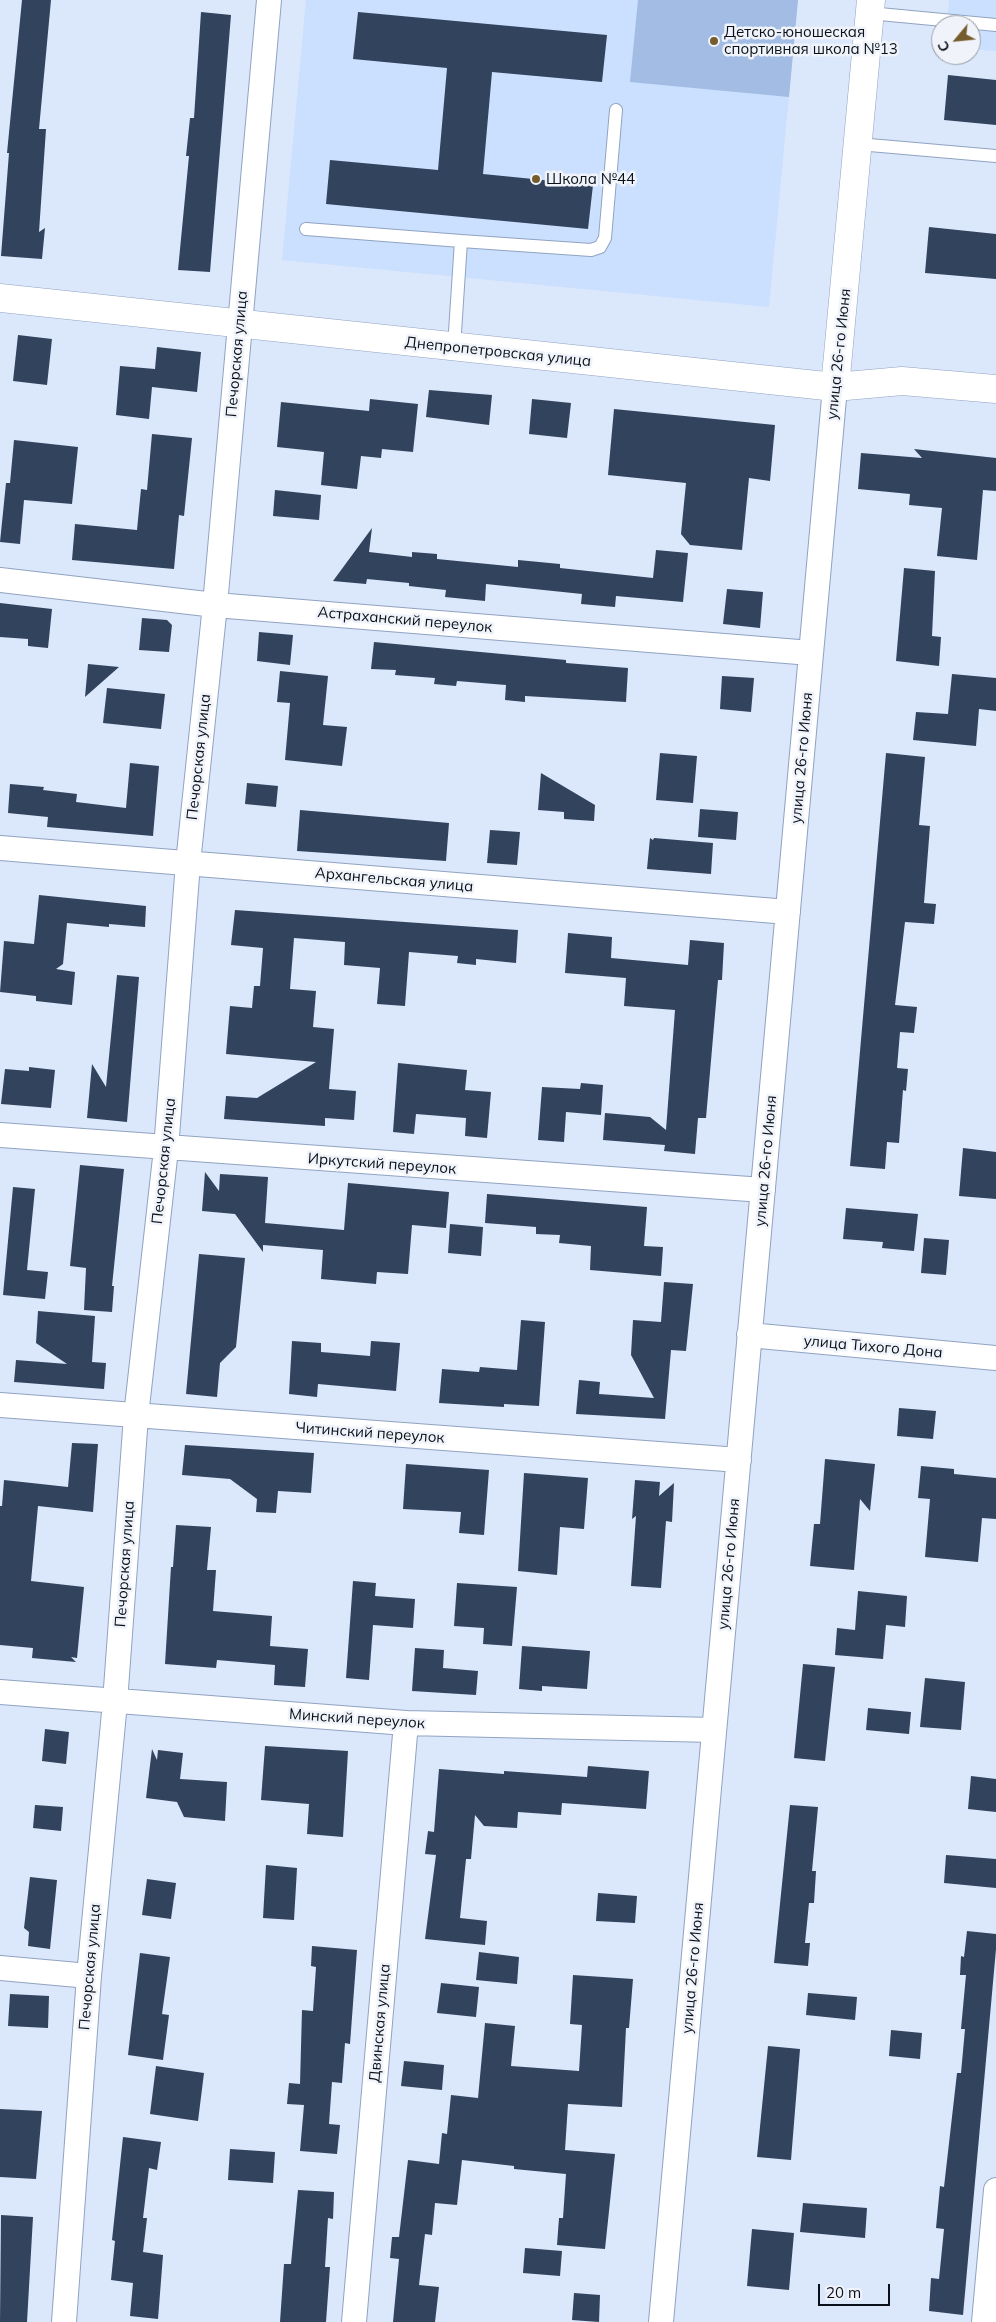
<!DOCTYPE html>
<meta charset="utf-8">
<style>
body{margin:0}
#map{position:relative;width:996px;height:2322px;overflow:hidden;background:#dbe7fb;font-family:Mulish,sans-serif}
canvas{display:block}
.north{position:absolute;left:931px;top:15px;width:50px;height:50px;box-sizing:border-box;background:#f0f4fa;border:1px solid #9499a0;border-radius:50%;rotate:242deg;font-size:14px;font-weight:700;line-height:20px;text-align:center;color:#09101a}
.north::after{content:'';display:block;margin:auto;width:18px;height:22px;background:#765b2d;clip-path:polygon(50% 0,100% 100%,50% 72%,0 100%)}
.scale{position:absolute;left:818px;top:2284px;width:72px;height:22px;box-sizing:border-box;border:2px solid #09101a;border-top:0;padding-left:6px;font-size:15px;line-height:18px;white-space:nowrap;color:#09101a;-webkit-text-stroke:4px #f0f4fa;paint-order:stroke}
</style>
<div id="map">
<canvas width="996" height="2322"></canvas>
<div class="north">С</div>
<div class="scale">20 m</div>
</div>
<script>
const c = document.querySelector('canvas').getContext('2d');
c.lineJoin = 'round';
function fillPath(path, color) {
  c.fillStyle = color;
  c.fill(path, 'evenodd');
}
function toPath(rows) {
  const path = new Path2D();
  for (const r of rows) {
    path.moveTo(r[0], r[1]);
    for (let i = 2; i < r.length; i += 2) path.lineTo(r[i], r[i + 1]);
  }
  return path;
}
function strokePath(path, color, width, dash) {
  c.strokeStyle = color;
  c.lineWidth = width;
  c.lineCap = dash ? 'butt' : 'round';
  c.setLineDash(dash || []);
  c.stroke(path);
}
function write(font, color, halo, rows, align = 'center') {
  c.font = font + ' Mulish,sans-serif';
  c.lineWidth = 5;
  c.setLineDash([]);
  c.textBaseline = 'middle';
  c.strokeStyle = halo;
  c.fillStyle = color;
  for (const [text, x, y, turn = 0] of rows) {
    c.save();
    c.translate(x, y);
    c.rotate((+turn || 0) * Math.PI / 180);
    c.textAlign = isNaN(turn) ? turn : align;
    if (halo) c.strokeText(text, 0, 0);
    c.fillText(text, 0, 0);
    c.restore();
  }
}
fillPath(toPath([
 [306,0,798,0,769,307,282,260],
 [949,0,996,0,996,51,971,49,971,25,947,25]
]), '#cbdffe');
fillPath(toPath([
 [638,0,798,0,789,97,630,82]
]), '#a2bce4');
fillPath(toPath([
 [22,0,51,0,39,129,46,129,39,232,45,228,42,259,1,256,9,153,7,153],
 [201,12,231,15,210,272,178,270,189,156,186,156,190,118,194,118],
 [358,12,607,35,602,82,492,72,483,174,593,185,588,229,326,204,330,160,438,170,447,68,353,59],
 [948,75,996,80,996,125,944,120],
 [929,227,996,234,996,279,925,273],
 [18,335,52,339,47,385,13,381],
 [157,347,201,352,197,392,152,387,149,419,116,415,120,366,155,369],
 [429,390,492,395,489,425,426,417],
 [370,399,418,404,413,452,382,449,381,458,361,456,357,489,321,485,324,452,277,447,281,402,369,411],
 [532,399,571,403,567,438,529,434],
 [614,409,775,425,770,481,749,478,742,550,690,545,681,534,686,483,608,475],
 [152,434,192,438,184,516,179,515,174,569,72,560,75,524,137,530,141,489,147,490],
 [14,440,78,447,72,504,24,500,20,544,0,542,6,483,10,483],
 [914,449,996,458,996,491,983,490,977,560,937,556,942,508,909,505,910,494,858,489,861,453,922,458],
 [275,490,321,495,319,520,273,516],
 [372,528,369,552,412,557,412,552,437,554,437,559,518,567,518,560,560,564,560,568,653,578,656,550,688,553,683,602,616,596,615,607,581,604,582,594,486,584,485,601,445,597,446,590,409,586,409,583,367,579,366,584,333,581],
 [904,568,935,571,932,636,941,637,939,666,896,661],
 [727,589,763,592,760,628,723,624],
 [0,603,52,609,48,648,28,646,28,639,0,637],
 [142,618,167,620,172,625,169,652,139,650],
 [259,632,293,635,290,665,257,661],
 [374,642,566,660,566,663,628,668,626,702,525,696,525,702,505,700,506,685,457,681,456,686,434,684,435,678,395,675,396,670,371,669],
 [88,664,119,667,85,697],
 [280,671,328,676,323,725,347,727,342,766,285,760,290,703,277,702],
 [952,674,996,678,996,711,979,709,976,746,913,740,916,712,948,714],
 [722,676,754,678,751,712,720,709],
 [107,688,165,694,161,729,103,723],
 [660,753,697,756,693,803,656,800],
 [886,753,925,757,919,825,930,826,924,903,936,904,934,924,905,922,895,1005,917,1007,914,1033,900,1032,897,1068,908,1069,906,1091,903,1090,899,1143,887,1142,885,1169,850,1166],
 [130,763,159,766,153,836,47,827,48,817,8,813,10,784,44,787,43,790,77,794,76,802,126,808],
 [541,773,595,805,594,821,564,819,564,812,538,810],
 [247,783,278,786,276,807,245,804],
 [700,809,738,812,736,840,698,837],
 [300,810,449,823,446,861,297,851],
 [490,830,520,832,517,865,487,863],
 [650,838,653,840,654,838,713,843,711,874,647,869],
 [39,895,146,906,145,927,109,924,109,927,67,923,63,964,56,969,75,972,72,1005,36,1001,36,996,0,992,4,941,34,944],
 [235,910,518,930,516,963,476,959,476,965,457,963,458,956,409,952,405,1006,377,1004,380,968,344,965,345,942,294,938,290,989,316,991,313,1027,334,1029,329,1089,356,1091,354,1120,325,1118,325,1126,224,1119,226,1096,257,1098,316,1062,226,1054,230,1006,252,1008,254,986,260,986,263,948,231,945],
 [568,933,612,937,611,958,688,965,690,940,724,943,722,980,718,980,706,1118,698,1118,695,1154,664,1151,665,1145,603,1140,605,1113,650,1117,666,1130,675,1010,624,1006,626,978,565,973],
 [117,975,139,977,127,1122,87,1118,92,1064,106,1087],
 [398,1063,467,1070,465,1090,491,1092,487,1138,465,1136,466,1118,416,1114,414,1134,393,1132],
 [29,1067,55,1070,51,1108,1,1104,5,1069,29,1071],
 [581,1083,603,1085,601,1115,566,1112,564,1142,538,1140,542,1087,580,1089],
 [963,1148,996,1152,996,1199,959,1196],
 [80,1165,124,1169,112,1286,114,1286,112,1312,84,1310,86,1268,70,1266],
 [205,1172,219,1191,220,1174,268,1177,265,1223,344,1230,348,1183,449,1192,446,1228,412,1225,408,1274,377,1272,376,1284,321,1279,323,1250,263,1245,263,1252,235,1214,202,1211],
 [13,1187,35,1189,27,1270,48,1272,45,1299,3,1295],
 [487,1194,647,1207,644,1246,663,1247,661,1276,590,1270,591,1246,559,1243,560,1235,536,1234,536,1227,485,1223],
 [846,1208,918,1214,914,1251,882,1248,883,1242,843,1239],
 [450,1224,483,1227,481,1256,448,1253],
 [924,1238,949,1240,946,1275,921,1273],
 [199,1254,245,1258,236,1347,220,1363,217,1397,186,1394],
 [664,1282,693,1284,686,1351,671,1350,665,1419,576,1414,579,1380,600,1382,599,1394,654,1398,631,1355,633,1320,661,1322],
 [38,1311,95,1316,92,1362,106,1363,104,1389,14,1382,16,1360,67,1364,36,1343],
 [521,1320,545,1322,539,1406,504,1404,504,1407,439,1403,442,1369,479,1372,480,1367,517,1370],
 [292,1341,321,1343,321,1352,370,1356,371,1341,400,1343,396,1391,318,1384,317,1397,289,1394],
 [899,1408,936,1411,933,1439,897,1436],
 [72,1443,98,1444,93,1512,38,1506,31,1581,84,1587,77,1658,71,1657,76,1662,32,1658,33,1648,0,1645,0,1506,2,1506,4,1480,68,1487],
 [185,1445,314,1453,311,1493,278,1491,276,1513,256,1512,257,1499,230,1479,182,1475],
 [825,1459,875,1464,870,1511,860,1499,854,1570,810,1566,814,1524,820,1524],
 [406,1464,489,1470,484,1535,459,1533,461,1512,403,1509],
 [921,1466,954,1469,954,1474,996,1478,996,1519,982,1518,978,1562,925,1557,930,1499,918,1498],
 [524,1473,588,1478,584,1529,560,1527,557,1575,518,1571],
 [635,1480,660,1482,659,1496,674,1483,672,1522,666,1521,661,1588,631,1586,636,1516,632,1519],
 [176,1525,211,1527,207,1570,216,1570,213,1611,272,1616,270,1646,308,1649,305,1687,274,1685,275,1665,217,1660,216,1668,165,1664,171,1567,173,1567],
 [353,1581,376,1583,375,1596,415,1599,413,1628,373,1625,369,1680,346,1678],
 [457,1583,517,1587,512,1646,483,1644,484,1628,454,1626],
 [858,1591,907,1596,905,1627,886,1625,883,1659,835,1655,837,1628,855,1630],
 [522,1646,590,1651,587,1689,542,1686,542,1691,519,1689],
 [415,1648,444,1650,443,1668,478,1671,476,1695,412,1691],
 [803,1664,835,1667,825,1761,794,1758],
 [925,1678,965,1682,961,1730,920,1727],
 [868,1708,911,1712,909,1734,866,1730],
 [45,1729,69,1732,66,1764,42,1761],
 [265,1746,348,1751,343,1837,307,1834,309,1804,261,1800],
 [152,1749,157,1760,158,1750,183,1753,180,1779,227,1782,225,1821,184,1817,177,1802,146,1798],
 [588,1766,649,1771,646,1809,562,1803,561,1815,518,1812,517,1828,484,1826,475,1815,471,1859,466,1859,460,1918,487,1921,485,1945,425,1939,436,1855,425,1854,428,1831,434,1832,439,1769,504,1774,504,1771,587,1777],
 [971,1776,996,1779,996,1812,968,1809],
 [35,1805,63,1807,61,1831,33,1828],
 [790,1805,818,1807,812,1871,816,1871,814,1903,809,1903,805,1943,810,1943,808,1966,774,1963],
 [946,1855,996,1859,996,1888,944,1883],
 [266,1865,297,1868,294,1920,263,1918],
 [30,1877,57,1880,50,1949,28,1946,29,1932,24,1928],
 [147,1879,176,1883,171,1919,142,1915],
 [598,1893,637,1896,635,1923,596,1921],
 [967,1931,996,1934,996,1949,963,2315,929,2311,931,2278,939,2279,944,2229,936,2228,940,2186,944,2187,957,2073,961,2073,965,2029,961,2029,966,1975,960,1975,961,1956,964,1957],
 [312,1946,357,1950,350,2044,345,2043,342,2083,332,2082,329,2124,340,2125,337,2154,300,2151,304,2105,287,2104,289,2083,300,2084,302,2010,313,2011,316,1967,311,1966],
 [479,1952,519,1957,517,1984,476,1980],
 [140,1953,170,1957,162,2014,169,2015,163,2060,128,2055],
 [573,1975,633,1979,629,2028,626,2028,622,2107,568,2104,565,2150,615,2154,605,2249,557,2245,559,2218,563,2218,566,2174,514,2169,514,2166,462,2160,457,2205,435,2203,432,2235,425,2234,419,2285,439,2287,435,2322,393,2322,399,2259,390,2258,392,2237,399,2237,408,2160,439,2164,442,2133,447,2134,451,2095,478,2098,485,2023,515,2026,511,2066,579,2071,582,2025,570,2024],
 [441,1983,479,1987,476,2017,437,2013],
 [808,1993,857,1997,855,2020,806,2015],
 [10,1994,49,1996,48,2028,8,2026],
 [891,2030,922,2033,920,2059,889,2056],
 [768,2046,800,2049,791,2160,757,2157],
 [404,2061,444,2065,442,2090,401,2086],
 [156,2066,204,2073,198,2121,150,2114],
 [0,2109,42,2111,36,2179,0,2177],
 [123,2137,161,2142,157,2170,149,2168,143,2218,147,2218,143,2252,163,2255,158,2319,130,2316,133,2283,111,2280,115,2241,112,2240],
 [230,2149,275,2152,273,2183,228,2180],
 [298,2190,334,2192,333,2219,328,2218,325,2267,330,2267,326,2322,280,2322,284,2264,291,2264],
 [803,2203,867,2208,865,2238,800,2232],
 [1,2215,33,2217,27,2322,0,2322],
 [752,2229,794,2233,789,2290,747,2286],
 [525,2248,562,2251,560,2276,523,2273],
 [574,2293,600,2295,599,2322,572,2320]
]), '#32435d');
const service = toPath([
 [869,13,996,25],
 [858,144,996,156],
 [306,229,461,241,454,347],
 [461,241,591,250,600,247,605,238,616,110]
]);
const minor = toPath([
 [0,580,215,605,811,653],
 [0,848,788,912],
 [0,1135,763,1190],
 [749,1335,996,1358],
 [0,1405,739,1460],
 [0,1692,406,1723,714,1730],
 [0,1968,89,1976],
 [64,2322,89,1976,115,1702,136,1416,166,1149,188,863,215,605,269,0],
 [354,2322,406,1723],
 [661,2322,835,387],
 [984,2322,996,2190]
]);
const tertiary = toPath([
 [0,298,835,387,902,381,996,389],
 [835,387,871,0]
]);
strokePath(service, '#90a3c1', 14);
strokePath(minor, '#90a3c1', 26);
strokePath(tertiary, '#90a3c1', 29);
strokePath(service, '#fff', 12);
strokePath(minor, '#fff', 24);
strokePath(tertiary, '#fff', 28);
for (const [x, y, r, color] of [
 [714,41,5,"#765b2d"],
 [536,179,5,"#765b2d"]
]) {
  const dot = new Path2D();
  dot.arc(x, y, r, 0, 2 * Math.PI);
  c.fillStyle = color;
  c.fill(dot);
  strokePath(dot, '#f0f4fa', 2);
}
write('15px', '#09101a', '#f0f4fa', [
 ["Детско-юношеская",724,32],
 ["спортивная школа №13",724,49],
 ["Школа №44",546,179]
], 'left');
write('15px', '#09101a', '#f0f4fa', [
 ["Днепропетровская улица",498,352,6],
 ["Печорская улица",237,354,-85],
 ["улица 26-го Июня",839,354,-84],
 ["Астраханский переулок",405,620,5],
 ["Печорская улица",199,757,-84],
 ["улица 26-го Июня",802,758,-85],
 ["Архангельская улица",394,880,5],
 ["Печорская улица",164,1161,-84],
 ["улица 26-го Июня",766,1161,-85],
 ["Иркутский переулок",382,1164,4],
 ["улица Тихого Дона",873,1347,5],
 ["Читинский переулок",370,1433,4],
 ["Печорская улица",125,1564,-86],
 ["улица 26-го Июня",729,1564,-85],
 ["Минский переулок",357,1719,4],
 ["Печорская улица",90,1967,-85],
 ["улица 26-го Июня",693,1968,-85],
 ["Двинская улица",380,2023,-85]
]);
</script>
